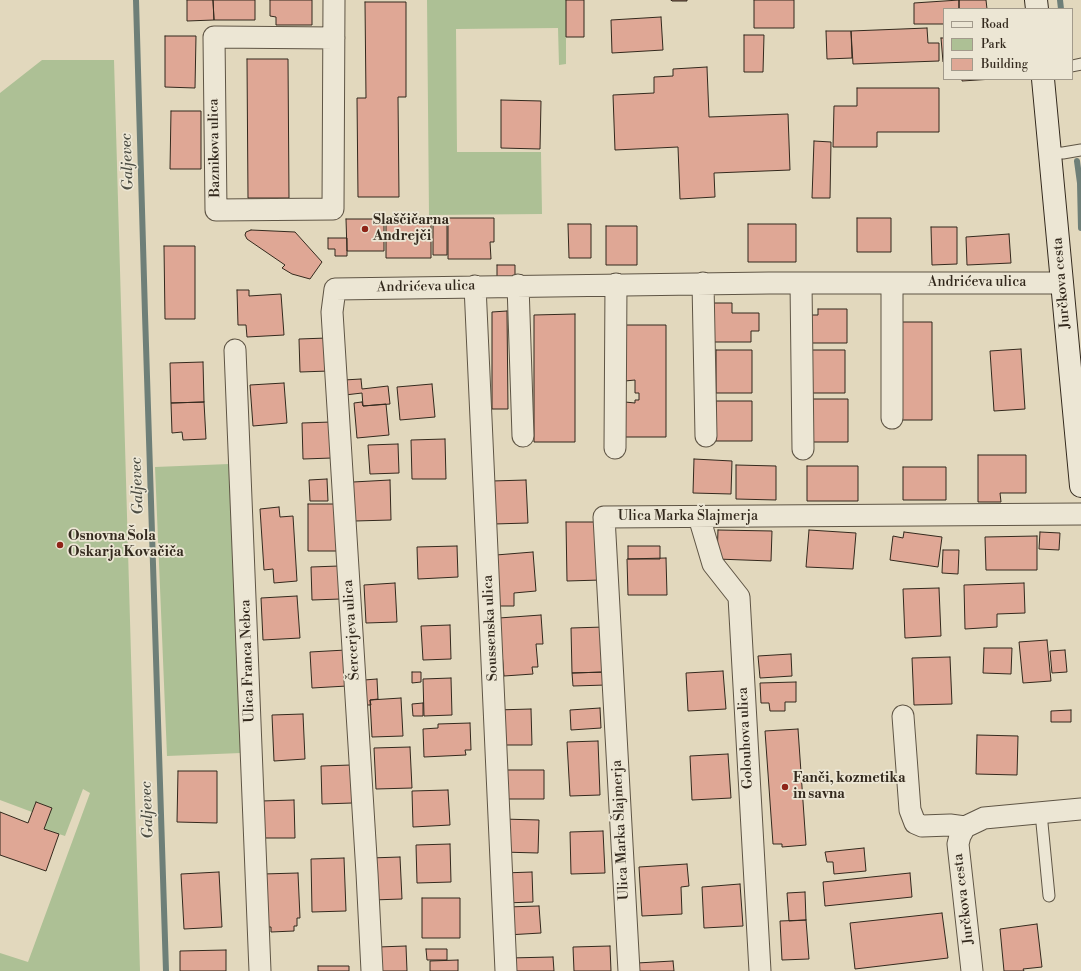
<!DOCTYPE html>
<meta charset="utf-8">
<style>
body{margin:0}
#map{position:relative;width:1081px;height:971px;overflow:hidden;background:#e2d8bd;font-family:"Libre Bodoni",serif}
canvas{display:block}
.legend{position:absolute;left:943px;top:8px;width:130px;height:72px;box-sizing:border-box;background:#ece6d4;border:1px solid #a29a8b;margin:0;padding:5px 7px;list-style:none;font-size:12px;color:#33291d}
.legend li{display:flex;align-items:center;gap:8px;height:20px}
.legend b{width:20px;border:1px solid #a29a8b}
</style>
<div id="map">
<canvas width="1081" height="971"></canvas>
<ul class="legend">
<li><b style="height:5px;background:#ece6d4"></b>Road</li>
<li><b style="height:11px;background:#adc095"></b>Park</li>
<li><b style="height:11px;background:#dfa795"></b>Building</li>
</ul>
</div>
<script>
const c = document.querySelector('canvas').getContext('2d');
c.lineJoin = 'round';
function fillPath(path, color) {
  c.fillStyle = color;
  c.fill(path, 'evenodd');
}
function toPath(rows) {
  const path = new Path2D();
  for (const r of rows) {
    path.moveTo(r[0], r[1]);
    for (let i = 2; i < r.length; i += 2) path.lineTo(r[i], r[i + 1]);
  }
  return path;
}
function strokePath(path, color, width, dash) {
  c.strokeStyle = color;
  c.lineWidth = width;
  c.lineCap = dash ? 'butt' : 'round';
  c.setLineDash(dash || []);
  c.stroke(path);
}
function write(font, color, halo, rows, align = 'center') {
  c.font = font + ' "Libre Bodoni",serif';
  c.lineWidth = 3.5;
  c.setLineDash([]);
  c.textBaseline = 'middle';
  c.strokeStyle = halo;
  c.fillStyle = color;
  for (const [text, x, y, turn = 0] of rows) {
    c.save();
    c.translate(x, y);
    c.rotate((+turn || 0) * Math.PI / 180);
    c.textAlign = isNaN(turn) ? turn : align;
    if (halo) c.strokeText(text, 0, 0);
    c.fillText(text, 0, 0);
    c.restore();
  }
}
fillPath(toPath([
 [427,0,566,0,566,64,559,65,558,28,456,29,457,152,541,152,542,214,429,215],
 [42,60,114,60,140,971,0,971,0,953,28,962,90,793,83,789,65,836,44,829,51,808,36,802,32,812,0,800,0,93],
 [229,464,241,753,167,756,155,467]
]), '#adc095');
strokePath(toPath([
 [136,0,145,314,166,971],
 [1060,0,1061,9],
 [1077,161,1080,183,1081,228]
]), '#6e7f78', 6);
const building = toPath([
 [187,0,213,0,214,20,187,21,187,0],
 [213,0,255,0,255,20,214,20,213,0],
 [270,0,312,0,312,25,276,25,276,17,270,16,270,0],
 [566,0,584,0,584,37,566,37,566,0],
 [671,0,687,0,687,1,672,1,671,0],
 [754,0,794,0,794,28,754,28,754,0],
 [959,0,986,0,987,9,959,9,959,0],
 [959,0,959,9,944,9,944,24,914,24,914,3,959,0],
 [365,2,406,2,406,97,398,97,399,197,358,197,357,98,366,98,365,2],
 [661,17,663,50,612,53,611,20,661,17],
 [927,28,928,43,939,43,939,61,853,64,851,31,927,28],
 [826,31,851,31,852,58,827,59,826,31],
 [744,35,764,35,763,72,744,72,744,35],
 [165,36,196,36,195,88,165,87,165,36],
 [941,38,944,38,944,62,943,62,941,38],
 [247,59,288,59,289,198,248,198,247,59],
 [707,67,709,117,788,114,790,170,714,173,715,197,680,199,678,147,615,150,613,95,654,93,654,77,673,76,673,69,707,67],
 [962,79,993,79,962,81,962,79],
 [857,88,939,88,939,132,877,132,877,147,833,147,834,106,857,106,857,88],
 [501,100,541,101,540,149,501,148,501,100],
 [171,111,201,111,201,169,170,169,171,111],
 [814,141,831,142,830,198,812,198,814,141],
 [386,217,431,217,431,258,386,258,386,217],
 [433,218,447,218,447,255,433,255,433,218],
 [448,218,494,218,494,242,490,242,491,259,448,259,448,218],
 [857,218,891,218,891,252,857,252,857,218],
 [346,219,384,219,384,251,347,251,346,219],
 [568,224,591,224,591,258,569,258,568,224],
 [748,224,796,224,796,262,748,262,748,224],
 [606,226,637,226,637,265,606,265,606,226],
 [931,227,957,227,957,264,932,265,931,227],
 [251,230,295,232,322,262,310,279,292,274,282,268,285,265,247,239,245,235,246,232,251,230],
 [1009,234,1011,263,967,265,966,237,1009,234],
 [328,238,347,238,347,256,335,256,335,249,328,249,328,238],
 [164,246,195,246,195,319,165,319,164,246],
 [497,265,515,265,515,278,497,278,497,265],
 [237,290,249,290,249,296,281,294,284,335,247,337,246,325,238,325,237,290],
 [712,303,732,303,732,313,759,313,759,331,751,331,751,342,712,342,712,303],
 [818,309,847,309,847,343,808,343,807,315,818,315,818,309],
 [507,311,508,409,492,409,492,312,507,311],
 [575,314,575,442,534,442,534,315,575,314],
 [896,322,932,322,932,420,896,420,896,322],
 [624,325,666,325,666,437,625,437,625,402,635,403,635,400,639,400,639,393,635,393,635,380,625,381,624,325],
 [327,338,329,371,300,372,299,339,327,338],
 [1021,349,1025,409,994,411,990,351,1021,349],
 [716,350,752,350,752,393,716,393,716,350],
 [809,350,845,350,845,393,809,393,809,350],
 [203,362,204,402,171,403,170,363,203,362],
 [361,379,362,389,388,386,390,404,363,406,362,393,345,395,344,380,361,379],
 [284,383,287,423,253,426,250,385,284,383],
 [432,384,435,417,400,420,397,387,432,384],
 [809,399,848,399,848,442,809,442,809,399],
 [716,401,752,401,752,441,716,441,716,401],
 [204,402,206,439,183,440,182,432,172,433,171,403,204,402],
 [362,402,363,406,386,404,389,435,357,438,354,403,362,402],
 [331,422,332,458,303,459,302,423,331,422],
 [445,439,446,479,412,479,411,440,445,439],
 [398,444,399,473,370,474,368,445,398,444],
 [978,455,1026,455,1026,493,1000,493,1001,502,978,502,978,455],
 [694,459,732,461,731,494,693,493,694,459],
 [736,465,776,466,776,500,736,499,736,465],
 [807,466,858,466,858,501,807,501,807,466],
 [903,467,946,467,946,500,903,500,903,467],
 [327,479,328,501,310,501,309,480,327,479],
 [390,480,391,520,355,521,353,482,390,480],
 [526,480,528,523,494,524,492,481,526,480],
 [308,504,336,504,337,551,308,551,308,504],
 [279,507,280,517,293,516,297,581,274,583,273,569,264,570,260,509,279,507],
 [566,522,600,522,601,580,567,581,566,522],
 [718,530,772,531,771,561,717,559,718,530],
 [809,530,856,533,853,569,806,567,809,530],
 [904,532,942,537,938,567,890,560,893,536,903,538,904,532],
 [1040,532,1060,533,1059,550,1039,549,1040,532],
 [1037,536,1037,570,986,570,985,537,1037,536],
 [457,546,458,577,418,579,417,547,457,546],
 [628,546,660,546,660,559,628,559,628,546],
 [943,550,959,550,958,574,942,573,943,550],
 [533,552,536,591,514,593,514,606,499,606,496,555,533,552],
 [666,558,667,595,628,595,627,559,666,558],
 [339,566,341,599,312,600,311,567,339,566],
 [395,583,397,622,366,623,364,585,395,583],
 [1024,583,1025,613,997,614,997,627,965,629,964,585,1024,583],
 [939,588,941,636,905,638,903,589,939,588],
 [297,596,300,638,263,640,261,598,297,596],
 [541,615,543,644,536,644,538,667,532,667,533,674,504,676,499,618,541,615],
 [450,625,451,659,423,660,421,626,450,625],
 [604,627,605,672,572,673,571,628,604,627],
 [1047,640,1051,681,1023,683,1019,642,1047,640],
 [984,648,1012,648,1011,674,983,673,984,648],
 [346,650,347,686,312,688,310,652,346,650],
 [1065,650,1067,672,1052,673,1050,651,1065,650],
 [791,654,792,676,760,678,758,656,791,654],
 [950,657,952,704,914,705,912,658,950,657],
 [723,671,726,709,688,711,686,673,723,671],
 [412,672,421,672,421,682,412,683,412,672],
 [605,672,606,685,573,686,572,673,605,672],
 [451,678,452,715,424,716,423,679,451,678],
 [377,679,378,699,370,700,371,705,365,705,364,680,377,679],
 [796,682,796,702,785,702,785,711,770,711,769,703,761,703,760,683,796,682],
 [401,698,403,736,372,737,370,700,401,698],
 [423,703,423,716,413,716,412,704,423,703],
 [600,708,601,728,571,730,570,710,600,708],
 [531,709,532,745,497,745,496,710,531,709],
 [1071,710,1071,722,1051,722,1051,711,1071,710],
 [303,714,305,759,274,761,272,715,303,714],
 [470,723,471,750,465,750,466,755,424,757,423,729,438,728,438,724,470,723],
 [798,729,806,845,782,847,782,844,773,844,765,731,798,729],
 [977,735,1018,736,1017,775,976,774,977,735],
 [598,741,600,795,570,796,567,742,598,741],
 [410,747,412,788,376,789,374,748,410,747],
 [728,754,731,798,692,800,690,756,728,754],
 [351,765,352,803,322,804,321,766,351,765],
 [504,770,544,770,544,799,504,799,504,770],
 [178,771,217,771,217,823,177,822,178,771],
 [448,790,450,825,413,827,412,791,448,790],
 [294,800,295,838,261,838,261,801,294,800],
 [36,802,52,808,44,829,59,834,46,871,0,855,0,812,28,823,36,802],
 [502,819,539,820,538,853,502,852,502,819],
 [603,831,605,873,571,874,570,832,603,831],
 [450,844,451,882,417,883,416,845,450,844],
 [864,848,866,871,834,874,833,862,827,862,825,852,864,848],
 [400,857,402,899,372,900,370,858,400,857],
 [344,858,346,911,312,912,311,859,344,858],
 [687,864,689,886,681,887,682,914,642,916,639,867,687,864],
 [219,872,222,927,184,929,181,874,219,872],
 [532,872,533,902,504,903,503,873,532,872],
 [298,873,300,918,297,918,297,926,294,926,294,931,271,932,271,927,268,927,263,874,298,873],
 [910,873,912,897,825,906,823,882,910,873],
 [740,884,743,926,704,928,702,887,740,884],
 [805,892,806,920,789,921,787,893,805,892],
 [422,898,460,898,460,938,422,938,422,898],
 [539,906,541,933,507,935,506,907,539,906],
 [942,913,948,958,855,969,850,923,942,913],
 [806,920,809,959,782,960,780,921,806,920],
 [1037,924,1042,967,1023,969,1024,971,1004,971,1000,929,1037,924],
 [406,946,407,971,379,971,378,947,406,946],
 [610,946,611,971,574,971,573,947,610,946],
 [426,949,447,949,447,960,427,960,426,949],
 [226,950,226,971,180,971,180,951,226,950],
 [553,957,554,971,509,971,509,958,553,957],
 [458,960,458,971,430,971,430,961,458,960],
 [673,961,674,971,637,971,637,963,673,961],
 [318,966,349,966,349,971,318,971,318,966]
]);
fillPath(building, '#dfa795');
strokePath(building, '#33291d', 1);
const lane = toPath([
 [1072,66,1081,64],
 [1050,153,1063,153,1081,150],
 [1041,813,1049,896]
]);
const street = toPath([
 [334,38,214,37,216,210,333,209,334,0],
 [703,283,706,436],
 [801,283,803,449],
 [518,285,523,436],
 [475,286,506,971],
 [235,350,260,971],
 [892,418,892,283],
 [615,448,616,284],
 [699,517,713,564,739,597,760,971],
 [903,716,910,810,915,823,922,826,950,825,965,827],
 [372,971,367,873,332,312,335,289,769,283,1062,283],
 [629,971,604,517,1081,514],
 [972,971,958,844,960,836,965,827,984,818,1081,809]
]);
const secondary = toPath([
 [1036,0,1037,9],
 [1043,79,1081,486]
]);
strokePath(lane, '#5f5545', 13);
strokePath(street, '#5f5545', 23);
strokePath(secondary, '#33291d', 24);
strokePath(lane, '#ece6d4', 11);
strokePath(street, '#ece6d4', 21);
strokePath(secondary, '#ece6d4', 22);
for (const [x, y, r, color] of [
 [365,229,4,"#8f2418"],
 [60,545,4,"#8f2418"],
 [785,787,4,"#8f2418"]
]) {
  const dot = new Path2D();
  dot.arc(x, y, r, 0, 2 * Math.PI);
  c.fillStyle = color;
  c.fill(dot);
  strokePath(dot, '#ece6d4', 1.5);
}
write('14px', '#33291d', '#ece6d4', [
 ["Baznikova ulica",215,148,-91],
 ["Andrićeva ulica",977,283],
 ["Jurčkova cesta",1062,283,-95],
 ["Andrićeva ulica",426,287,-1],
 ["Ulica Marka Šlajmerja",688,517],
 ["Soussenska ulica",491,628,-93],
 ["Šercerjeva ulica",352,630,-94],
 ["Ulica Franca Nebca",248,661,-92],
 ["Golouhova ulica",746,738,-93],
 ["Ulica Marka Šlajmerja",621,830,-93],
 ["Jurčkova cesta",964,899,-97]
]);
write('bold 14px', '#33291d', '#ece6d4', [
 ["Slaščičarna",373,221],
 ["Andrejči",373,237],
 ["Osnovna Šola",68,537],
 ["Oskarja Kovačiča",68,553],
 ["Fanči, kozmetika",793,779],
 ["in savna",793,795]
], 'left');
write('italic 15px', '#4c4d43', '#ece6d4', [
 ["Galjevec",128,162,-92],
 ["Galjevec",138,486,-92],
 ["Galjevec",148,810,-92]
]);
</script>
